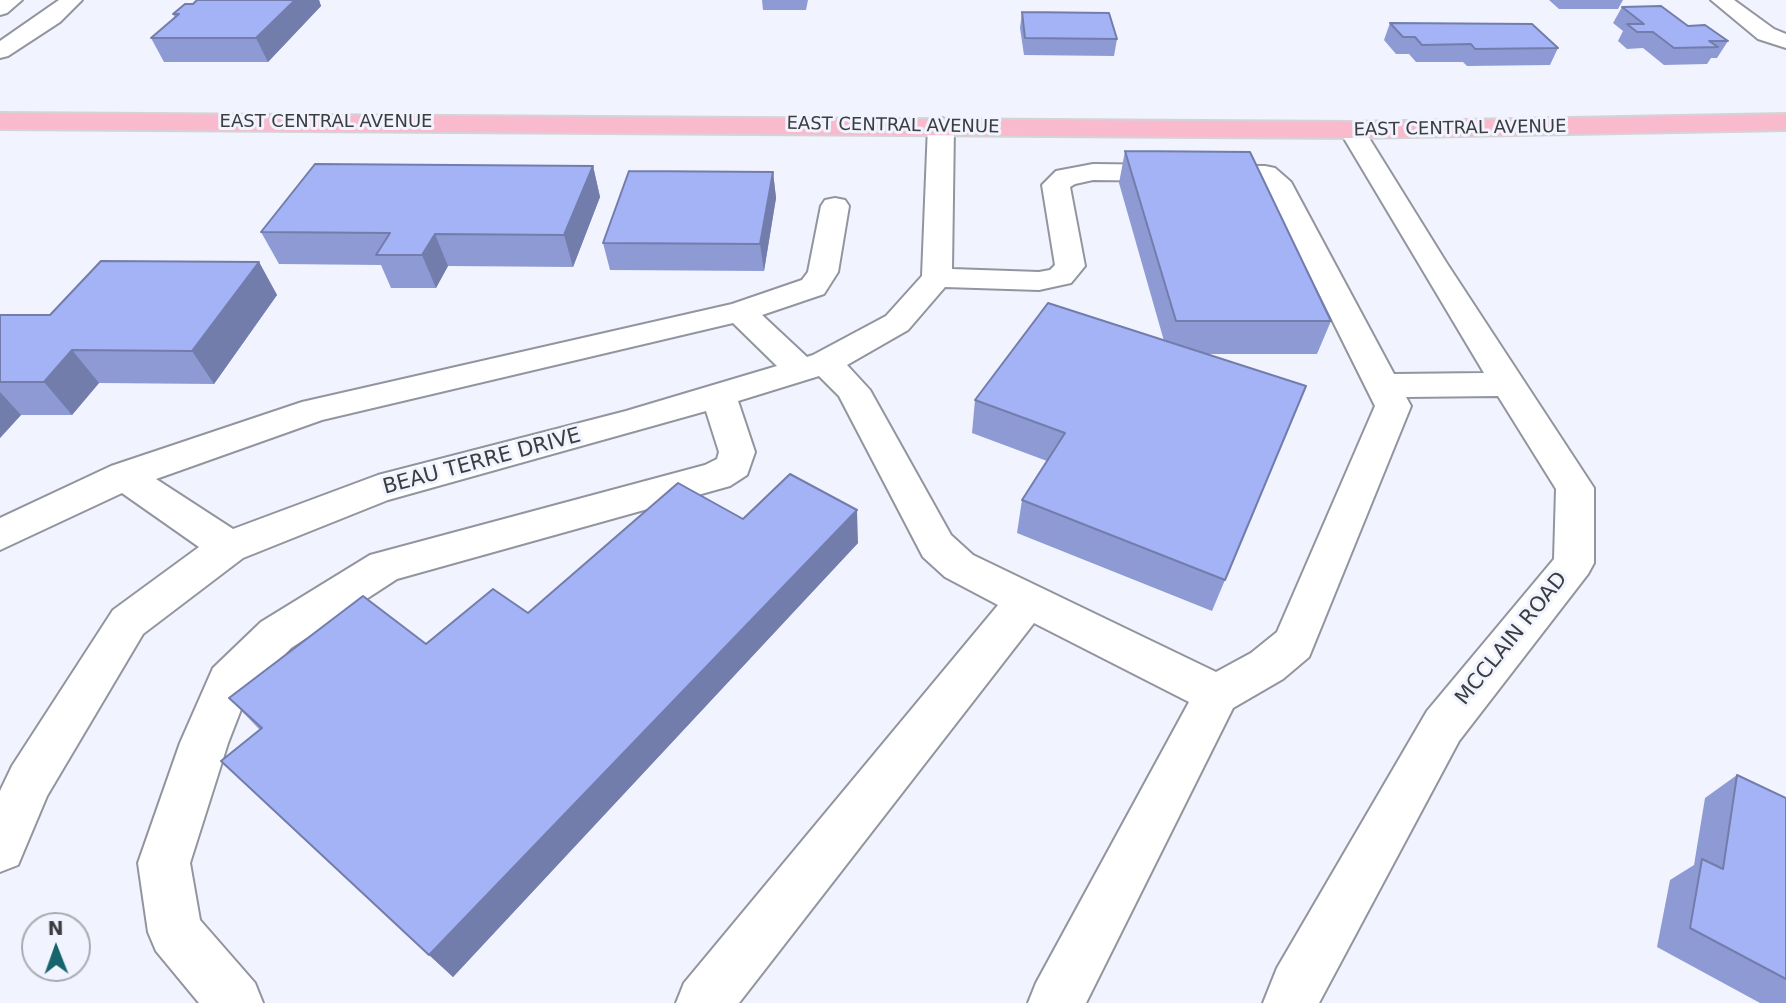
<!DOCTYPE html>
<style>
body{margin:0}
#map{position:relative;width:1786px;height:1003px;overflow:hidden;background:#f1f4fe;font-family:"DejaVu Sans",sans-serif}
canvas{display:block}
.north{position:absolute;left:21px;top:912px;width:70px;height:70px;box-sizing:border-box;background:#f1f4fe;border:2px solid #a9abb2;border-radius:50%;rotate:359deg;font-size:19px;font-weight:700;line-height:28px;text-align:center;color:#3c3d41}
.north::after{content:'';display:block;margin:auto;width:24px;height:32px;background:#16646c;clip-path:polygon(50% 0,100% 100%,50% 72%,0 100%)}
</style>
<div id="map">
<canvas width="1786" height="1003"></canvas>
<div class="north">N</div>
</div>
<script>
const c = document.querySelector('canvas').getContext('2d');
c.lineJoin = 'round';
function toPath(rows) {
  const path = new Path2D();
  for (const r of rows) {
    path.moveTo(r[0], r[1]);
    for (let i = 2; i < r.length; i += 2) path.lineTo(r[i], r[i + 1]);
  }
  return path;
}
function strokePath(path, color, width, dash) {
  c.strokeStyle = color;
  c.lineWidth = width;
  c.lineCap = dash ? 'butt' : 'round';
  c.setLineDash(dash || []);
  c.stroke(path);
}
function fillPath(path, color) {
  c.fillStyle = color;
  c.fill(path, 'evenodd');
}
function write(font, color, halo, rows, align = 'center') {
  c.font = font + ' "DejaVu Sans",sans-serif';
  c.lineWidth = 6;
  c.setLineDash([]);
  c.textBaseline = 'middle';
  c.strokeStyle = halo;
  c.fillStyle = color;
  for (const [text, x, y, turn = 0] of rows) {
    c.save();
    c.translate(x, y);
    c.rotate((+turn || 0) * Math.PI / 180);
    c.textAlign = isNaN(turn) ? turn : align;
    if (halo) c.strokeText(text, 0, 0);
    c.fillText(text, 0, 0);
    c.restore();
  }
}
const minor = toPath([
 [0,0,22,0,7,13,0,15,0,0],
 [59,0,82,0,60,22,8,56,0,58,0,41,59,0],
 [1711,0,1734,0,1774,29,1786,34,1786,48,1758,39,1711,0],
 [941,118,950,121,954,126,952,269,1039,272,1050,270,1055,265,1042,185,1056,171,1093,164,1265,166,1275,168,1291,182,1394,374,1484,373,1339,130,1343,125,1352,122,1361,125,1446,262,1594,488,1594,563,1588,574,1459,741,1319,1003,1263,1003,1277,968,1427,711,1554,559,1556,489,1498,396,1406,397,1411,406,1309,657,1283,679,1233,708,1086,1003,1028,1003,1036,983,1189,702,1034,623,739,1003,676,1003,684,983,998,605,945,577,923,557,839,396,819,376,738,401,755,452,747,475,730,486,397,579,291,648,247,694,228,743,190,863,200,920,255,983,263,1003,199,1003,156,951,148,932,138,863,180,743,213,668,261,622,370,555,705,465,717,459,719,452,706,411,388,500,243,558,143,634,47,796,18,865,0,872,0,791,12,766,113,610,199,547,122,493,0,550,0,518,111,466,302,402,732,304,802,280,808,272,821,206,825,200,835,198,845,200,849,206,838,272,824,294,762,315,807,357,813,355,886,316,922,276,928,126,932,121,941,118],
 [1093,180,1259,182,1266,187,1375,406,1277,632,1251,653,1216,672,973,555,951,535,870,390,847,365,908,330,945,287,1039,290,1071,283,1085,266,1070,187,1075,184,1093,180],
 [733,323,777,366,626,411,378,475,233,529,156,479,322,420,733,323]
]);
const major = toPath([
 [0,113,1352,122,1786,114,1786,130,1352,138,0,129,0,113]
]);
strokePath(minor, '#92959e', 4);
strokePath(major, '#d4d4d5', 4);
fillPath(minor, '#fff');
fillPath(major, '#f9bace');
fillPath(toPath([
 [197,0,319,0,321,6,268,62,164,62,151,38,175,18,173,14,193,4],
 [762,0,808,0,806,10,763,10],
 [1549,0,1623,0,1618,9,1559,9],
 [1622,7,1688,26,1728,41,1717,58,1711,58,1707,64,1664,65,1643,48,1627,49,1618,41,1623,31,1613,23],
 [1022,12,1117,39,1114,56,1024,55,1020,28],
 [1390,23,1558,48,1550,65,1467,66,1463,62,1416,62,1409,54,1396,54,1384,40],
 [1125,151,1331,321,1317,354,1206,354,1306,386,1212,611,1017,533,1022,500,1047,461,972,433,975,400,1164,341,1119,183],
 [593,166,600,197,573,267,448,266,436,288,391,288,381,265,279,264,261,232],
 [773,172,776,198,764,271,610,270,603,243],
 [259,262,277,295,214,384,99,383,72,415,21,415,0,438,0,315,50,315],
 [743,519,858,543,453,977,221,761,260,730,229,698,426,644,528,613],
 [1737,775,1786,798,1786,1003,1760,1003,1657,947,1670,880,1694,865,1705,798]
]), '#8d9ad4');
fillPath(toPath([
 [295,0,319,0,321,6,268,62,256,38],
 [593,166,600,197,573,267,564,235],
 [773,172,776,198,764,271,760,244],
 [435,234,448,266,436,288,422,255],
 [259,262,277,295,214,384,192,351],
 [72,350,99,383,72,415,44,382],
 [0,392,21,415,0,438],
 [857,510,858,543,453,977,429,955]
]), '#737dac');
const building = toPath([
 [197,0,295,0,256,38,151,38,179,14,173,14,185,4,193,4,197,0],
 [1661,6,1688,26,1705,25,1728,41,1709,41,1718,47,1674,48,1653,32,1637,32,1627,24,1644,24,1622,7,1661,6],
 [1022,12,1109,13,1117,39,1025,38,1022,12],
 [1390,23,1532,24,1558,48,1475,49,1471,44,1422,45,1415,37,1403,37,1390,23],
 [1125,151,1250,152,1331,321,1176,321,1125,151],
 [315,164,593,166,564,235,435,234,422,255,376,255,390,233,261,232,315,164],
 [629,171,773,172,760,244,603,243,629,171],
 [101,261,259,262,192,351,72,350,44,382,0,382,0,315,50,315,101,261],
 [1048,303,1306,386,1225,580,1022,500,1065,433,975,400,1048,303],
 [790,474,857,510,429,955,221,761,262,728,229,698,363,596,426,644,493,589,528,613,678,483,743,519,790,474],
 [1737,775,1786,798,1786,979,1690,928,1702,859,1723,869,1737,775]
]);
fillPath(building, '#a4b3f6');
strokePath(building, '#737dac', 2);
write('18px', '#3c3d41', '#f1f4fe', [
 ["EAST CENTRAL AVENUE",326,122],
 ["EAST CENTRAL AVENUE",893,126,1],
 ["EAST CENTRAL AVENUE",1460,129,-1]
]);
write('21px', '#3c3d41', '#f1f4fe', [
 ["BEAU TERRE DRIVE",482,462,-15],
 ["MCCLAIN ROAD",1512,639,-51]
]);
</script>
